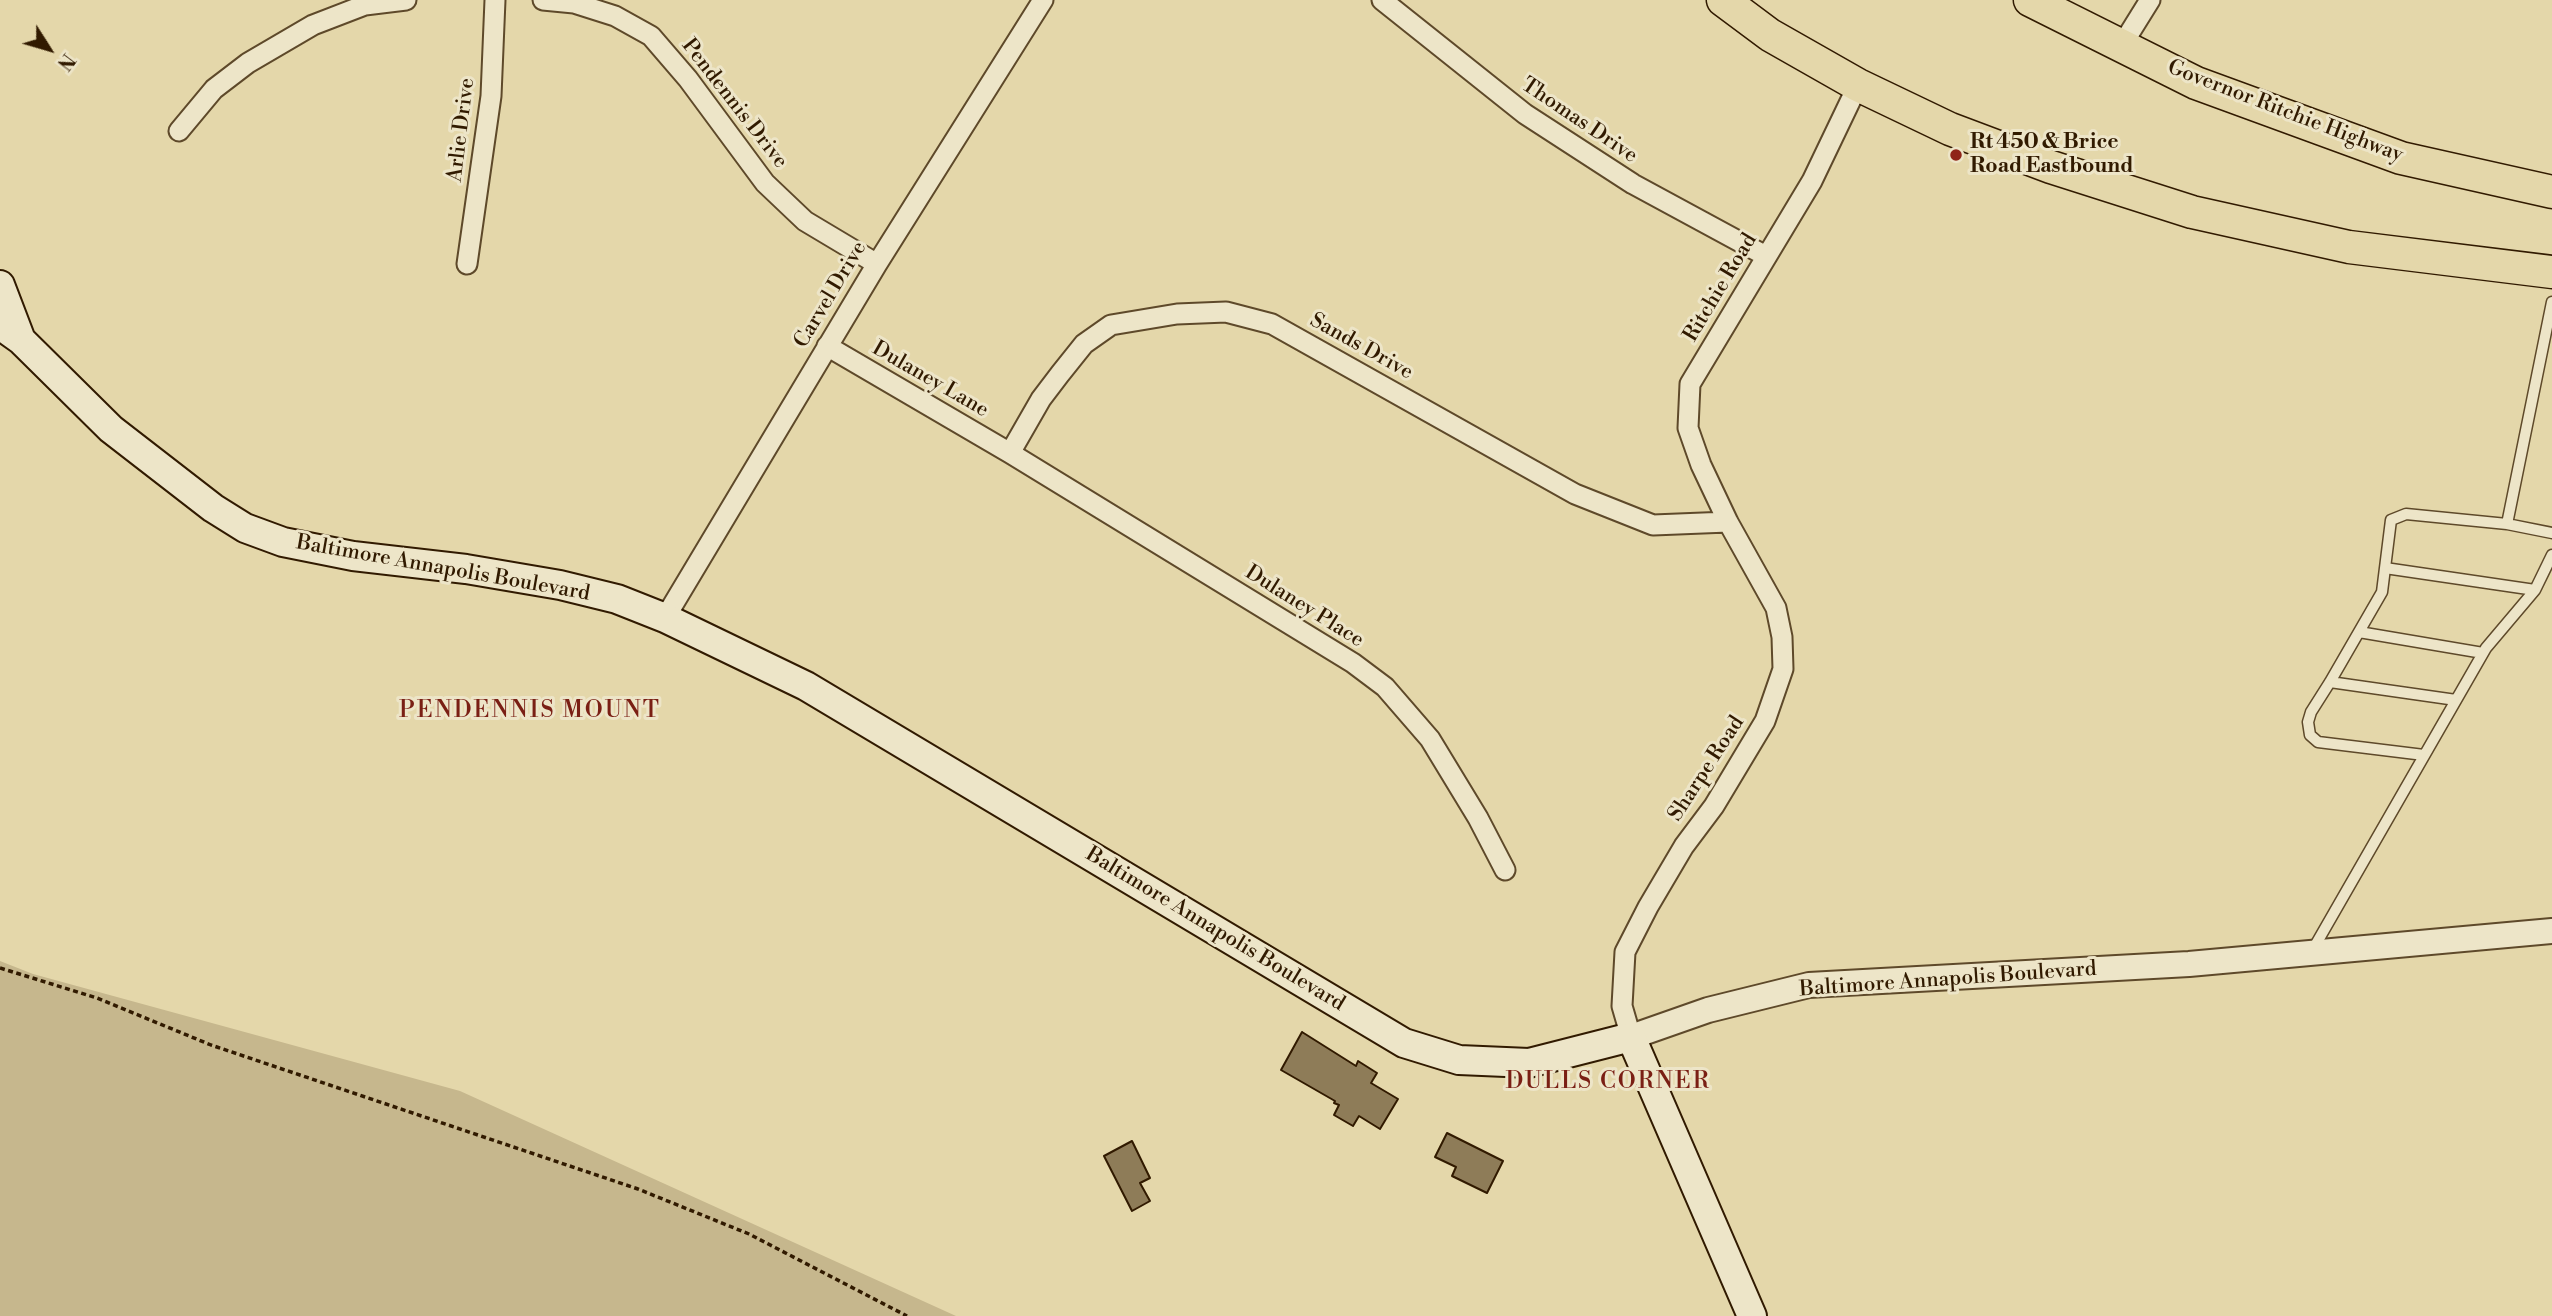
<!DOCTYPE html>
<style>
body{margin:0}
#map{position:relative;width:2552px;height:1316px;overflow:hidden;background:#e4d7aa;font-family:"Libre Bodoni",serif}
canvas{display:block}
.north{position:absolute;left:14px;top:14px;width:70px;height:70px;-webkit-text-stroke:5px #ede5c8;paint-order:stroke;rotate:127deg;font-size:19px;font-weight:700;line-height:28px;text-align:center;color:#311a00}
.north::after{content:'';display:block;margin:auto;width:24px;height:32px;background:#311a00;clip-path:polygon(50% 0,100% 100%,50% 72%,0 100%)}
</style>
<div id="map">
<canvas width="2552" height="1316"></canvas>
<div class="north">N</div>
</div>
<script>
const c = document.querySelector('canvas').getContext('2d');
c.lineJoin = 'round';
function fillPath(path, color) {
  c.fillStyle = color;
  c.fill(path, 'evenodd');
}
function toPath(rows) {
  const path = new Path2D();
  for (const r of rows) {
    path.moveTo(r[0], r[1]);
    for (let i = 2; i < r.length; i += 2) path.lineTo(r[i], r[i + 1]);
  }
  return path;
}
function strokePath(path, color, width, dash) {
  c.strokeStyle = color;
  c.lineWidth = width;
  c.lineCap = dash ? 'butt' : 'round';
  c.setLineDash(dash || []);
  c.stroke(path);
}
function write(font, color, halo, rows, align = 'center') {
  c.font = font + ' "Libre Bodoni",serif';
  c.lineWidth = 6;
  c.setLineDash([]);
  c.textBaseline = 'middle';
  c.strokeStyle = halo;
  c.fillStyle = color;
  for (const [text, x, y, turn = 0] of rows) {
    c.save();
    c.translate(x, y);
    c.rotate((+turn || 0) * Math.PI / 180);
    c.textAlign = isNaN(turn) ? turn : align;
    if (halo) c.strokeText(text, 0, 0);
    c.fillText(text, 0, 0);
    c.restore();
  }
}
fillPath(toPath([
 [0,961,33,974,460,1091,956,1316,0,1316]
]), '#c6b78d');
const building = toPath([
 [1302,1032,1356,1066,1358,1061,1377,1073,1371,1083,1398,1099,1380,1129,1359,1116,1353,1126,1334,1115,1339,1105,1334,1103,1335,1101,1281,1070,1302,1032],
 [1447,1133,1503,1161,1487,1193,1452,1176,1456,1167,1435,1157,1447,1133],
 [1132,1141,1150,1178,1140,1183,1150,1201,1132,1211,1104,1156,1132,1141]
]);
fillPath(building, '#8e7c58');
strokePath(building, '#311a00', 2);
const service = toPath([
 [2552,302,2507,524,2552,533],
 [2385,568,2535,590],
 [2359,632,2483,653],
 [2330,682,2456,700],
 [2424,755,2318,742,2310,735,2308,722,2311,712,2330,682,2382,592,2391,520,2406,514,2507,524],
 [2312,951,2486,648,2535,590,2552,555]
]);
const minor = toPath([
 [543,0,574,3,615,16,651,36,688,79,765,183,805,221,877,264],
 [1382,0,1525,114,1633,184,1766,256],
 [2122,45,2150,0],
 [179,131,214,89,248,63,313,25,365,5,406,0],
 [467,264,491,96,495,0],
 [827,346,1010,453,1353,663,1385,687,1430,739,1478,818,1505,870],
 [1010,453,1041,399,1060,374,1084,344,1111,325,1177,314,1226,312,1272,324,1575,494,1653,525,1728,522],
 [665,618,877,264,1043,0],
 [1631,1037,1622,1006,1625,952,1648,907,1684,846,1714,806,1765,721,1783,669,1782,637,1776,608,1728,522,1701,465,1688,428,1690,384,1812,181,1858,85]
]);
const tertiary = toPath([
 [1631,1037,1708,1010,1809,985,2189,964,2552,931]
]);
const secondary = toPath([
 [0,285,21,340],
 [0,325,21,340,111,429,213,508,245,528,283,542,353,556,466,569,560,585,617,599,665,618,806,686,1404,1043,1459,1060,1529,1063,1631,1037,1752,1316]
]);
const primary = toPath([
 [1723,0,1770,35,1858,85,1950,129,2051,167,2192,212,2349,247,2552,272],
 [2030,0,2196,83,2401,158,2552,192]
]);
strokePath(service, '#5e492a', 13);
strokePath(minor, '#5e492a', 23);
strokePath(tertiary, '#5e492a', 28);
strokePath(secondary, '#311a00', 32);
strokePath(primary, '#311a00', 35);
strokePath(toPath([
 [0,968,97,998,211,1045,638,1189,749,1234,907,1316]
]), '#311a00', 3.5, [5, 3.5]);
strokePath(service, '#ede5c8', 10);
strokePath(minor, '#ede5c8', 19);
strokePath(tertiary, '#ede5c8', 24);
strokePath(secondary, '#ede5c8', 28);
strokePath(primary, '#e4d7aa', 32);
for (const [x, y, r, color] of [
 [1956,155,7,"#8f2418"]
]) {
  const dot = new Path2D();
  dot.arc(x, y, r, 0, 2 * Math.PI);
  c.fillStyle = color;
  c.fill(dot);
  strokePath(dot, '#ede5c8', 2.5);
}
write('21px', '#311a00', '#ede5c8', [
 ["Pendennis Drive",734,104,52],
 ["Governor Ritchie Highway",2285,112,21],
 ["Thomas Drive",1579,121,34],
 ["Arlie Drive",462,130,-83],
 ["Ritchie Road",1721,288,-59],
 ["Carvel Drive",831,295,-59],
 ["Sands Drive",1361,347,29],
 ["Dulaney Lane",930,380,30],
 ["Baltimore Annapolis Boulevard",443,569,10],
 ["Dulaney Place",1304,607,32],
 ["Sharpe Road",1707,769,-57],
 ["Baltimore Annapolis Boulevard",1215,930,31],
 ["Baltimore Annapolis Boulevard",1948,980,-4]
]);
write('bold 21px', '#311a00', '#ede5c8', [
 ["Rt 450 & Brice",1970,143],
 ["Road Eastbound",1970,167]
], 'left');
c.letterSpacing = '2px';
write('23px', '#7a1f14', '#ede5c8', [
 ["PENDENNIS MOUNT",530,711],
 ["DULLS CORNER",1608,1082]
]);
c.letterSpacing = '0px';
</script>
